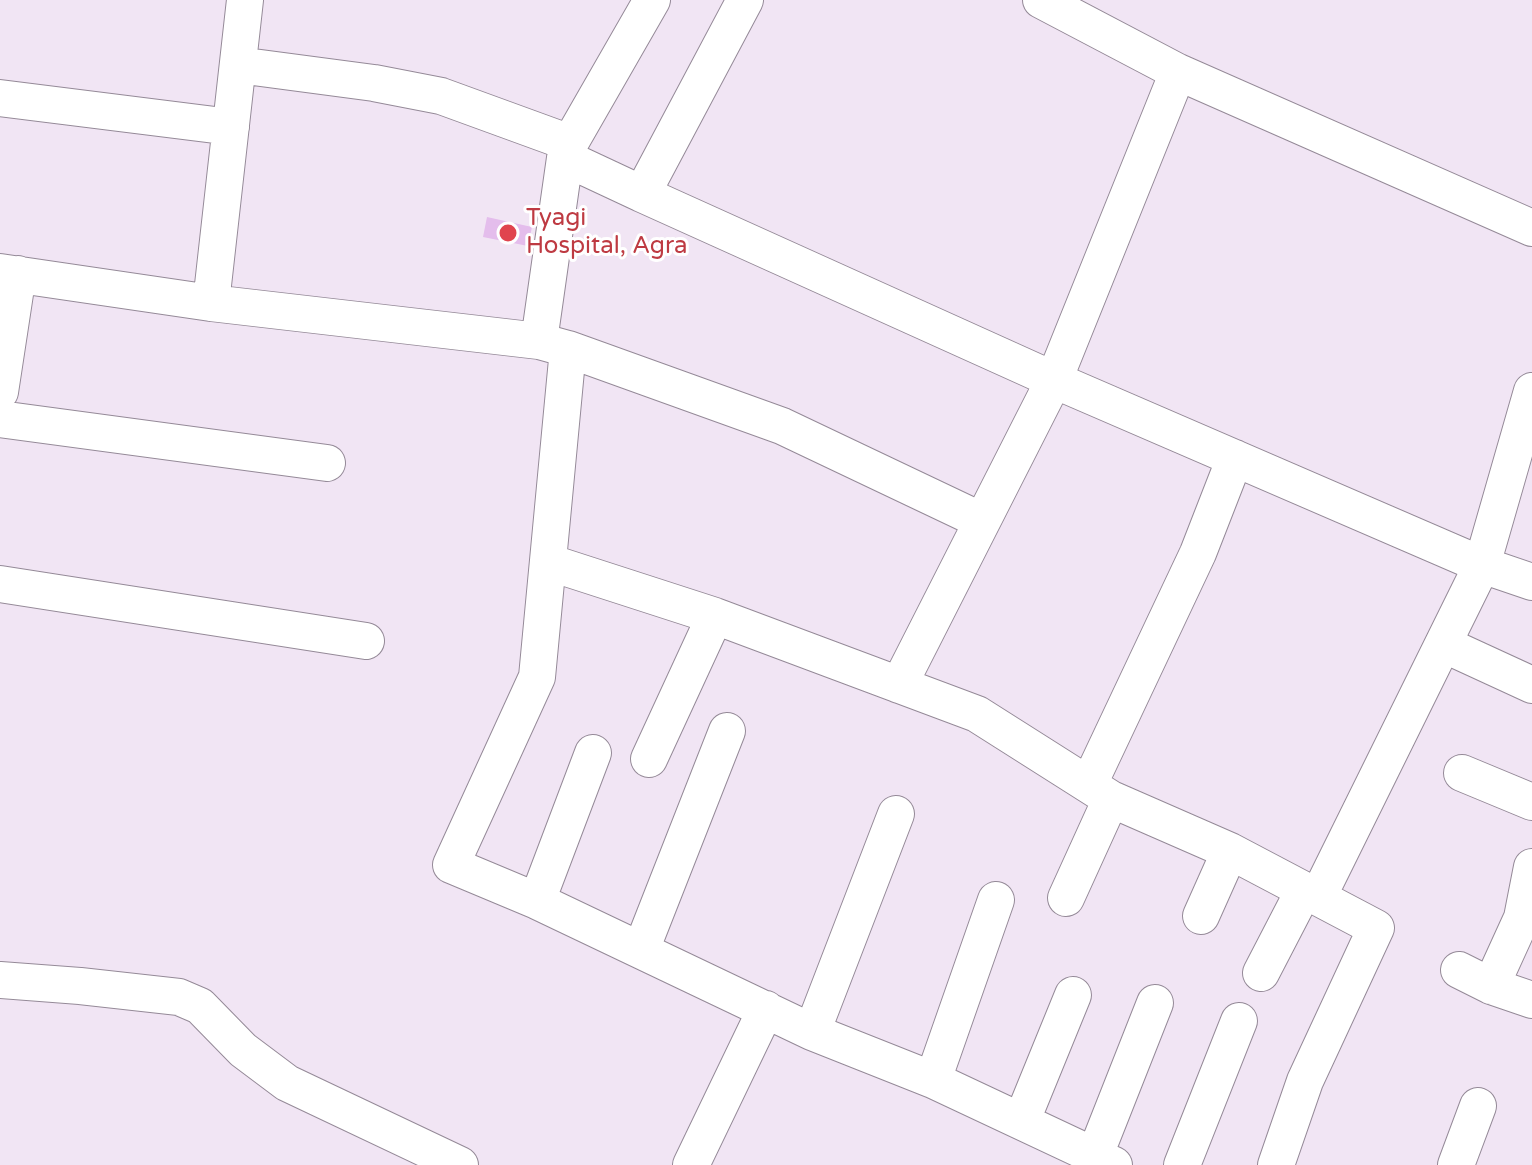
<!DOCTYPE html>
<style>
body{margin:0}
canvas{display:block;background:#f1e5f4}
</style>
<canvas width="1532" height="1165"></canvas>
<script>
const c = document.querySelector('canvas').getContext('2d');
c.lineJoin = 'round';
function fillPath(path, color) {
  c.fillStyle = color;
  c.fill(path, 'evenodd');
}
function toPath(rows) {
  const path = new Path2D();
  for (const r of rows) {
    path.moveTo(r[0], r[1]);
    for (let i = 2; i < r.length; i += 2) path.lineTo(r[i], r[i + 1]);
  }
  return path;
}
function strokePath(path, color, width, dash) {
  c.strokeStyle = color;
  c.lineWidth = width;
  c.lineCap = dash ? 'butt' : 'round';
  c.setLineDash(dash || []);
  c.stroke(path);
}
function write(font, color, halo, rows, align = 'center') {
  c.font = font + ' "Varela Round",sans-serif';
  c.lineWidth = 6;
  c.setLineDash([]);
  c.textBaseline = 'middle';
  c.strokeStyle = halo;
  c.fillStyle = color;
  for (const [text, x, y, turn = 0] of rows) {
    c.save();
    c.translate(x, y);
    c.rotate((+turn || 0) * Math.PI / 180);
    c.textAlign = isNaN(turn) ? turn : align;
    if (halo) c.strokeText(text, 0, 0);
    c.fillText(text, 0, 0);
    c.restore();
  }
}
fillPath(toPath([
 [487,217,532,227,528,246,483,237]
]), '#e4bdec');
const street = toPath([
 [745,0,642,194,1054,380,1482,565,1532,582],
 [1041,0,1178,72,1532,228],
 [238,65,374,83,441,96,570,143],
 [0,98,231,127],
 [565,158,642,194],
 [0,272,211,303,245,0],
 [211,303,539,341,568,349,537,677,451,865,537,901,812,1032,933,1080,1114,1165],
 [539,341,565,158,570,143,652,0],
 [568,349,782,426,982,521],
 [0,392,18,274],
 [0,419,327,463],
 [548,562,715,616,977,714,1111,799,1230,851,1376,928,1305,1081,1276,1165],
 [0,584,366,641],
 [1443,644,1532,685],
 [899,685,1054,380,1178,72],
 [649,759,715,616],
 [1462,773,1532,802],
 [1089,784,1198,553,1235,458],
 [1318,897,1482,565,1532,391],
 [1066,898,1111,799],
 [537,901,593,753],
 [1201,916,1230,851],
 [641,950,727,731],
 [1459,970,1491,986,1532,1000],
 [1261,973,1304,890],
 [0,980,80,986,179,997,200,1006,243,1050,287,1083,460,1165],
 [1491,986,1522,918,1532,867],
 [812,1032,896,814],
 [933,1080,996,900],
 [1022,1120,1073,995],
 [1095,1155,1155,1003],
 [691,1165,766,1009],
 [1182,1165,1239,1021],
 [1456,1165,1478,1106]
]);
strokePath(street, '#958a98', 38);
strokePath(street, '#fff', 36);
for (const [x, y, r, color] of [
 [508,233,10,"#e0444e"]
]) {
  const dot = new Path2D();
  dot.arc(x, y, r, 0, 2 * Math.PI);
  c.fillStyle = color;
  c.fill(dot);
  strokePath(dot, '#fff', 3);
}
write('24px', '#be3a42', '#fff', [
 ["Tyagi",526,219],
 ["Hospital, Agra",526,247]
], 'left');
</script>
